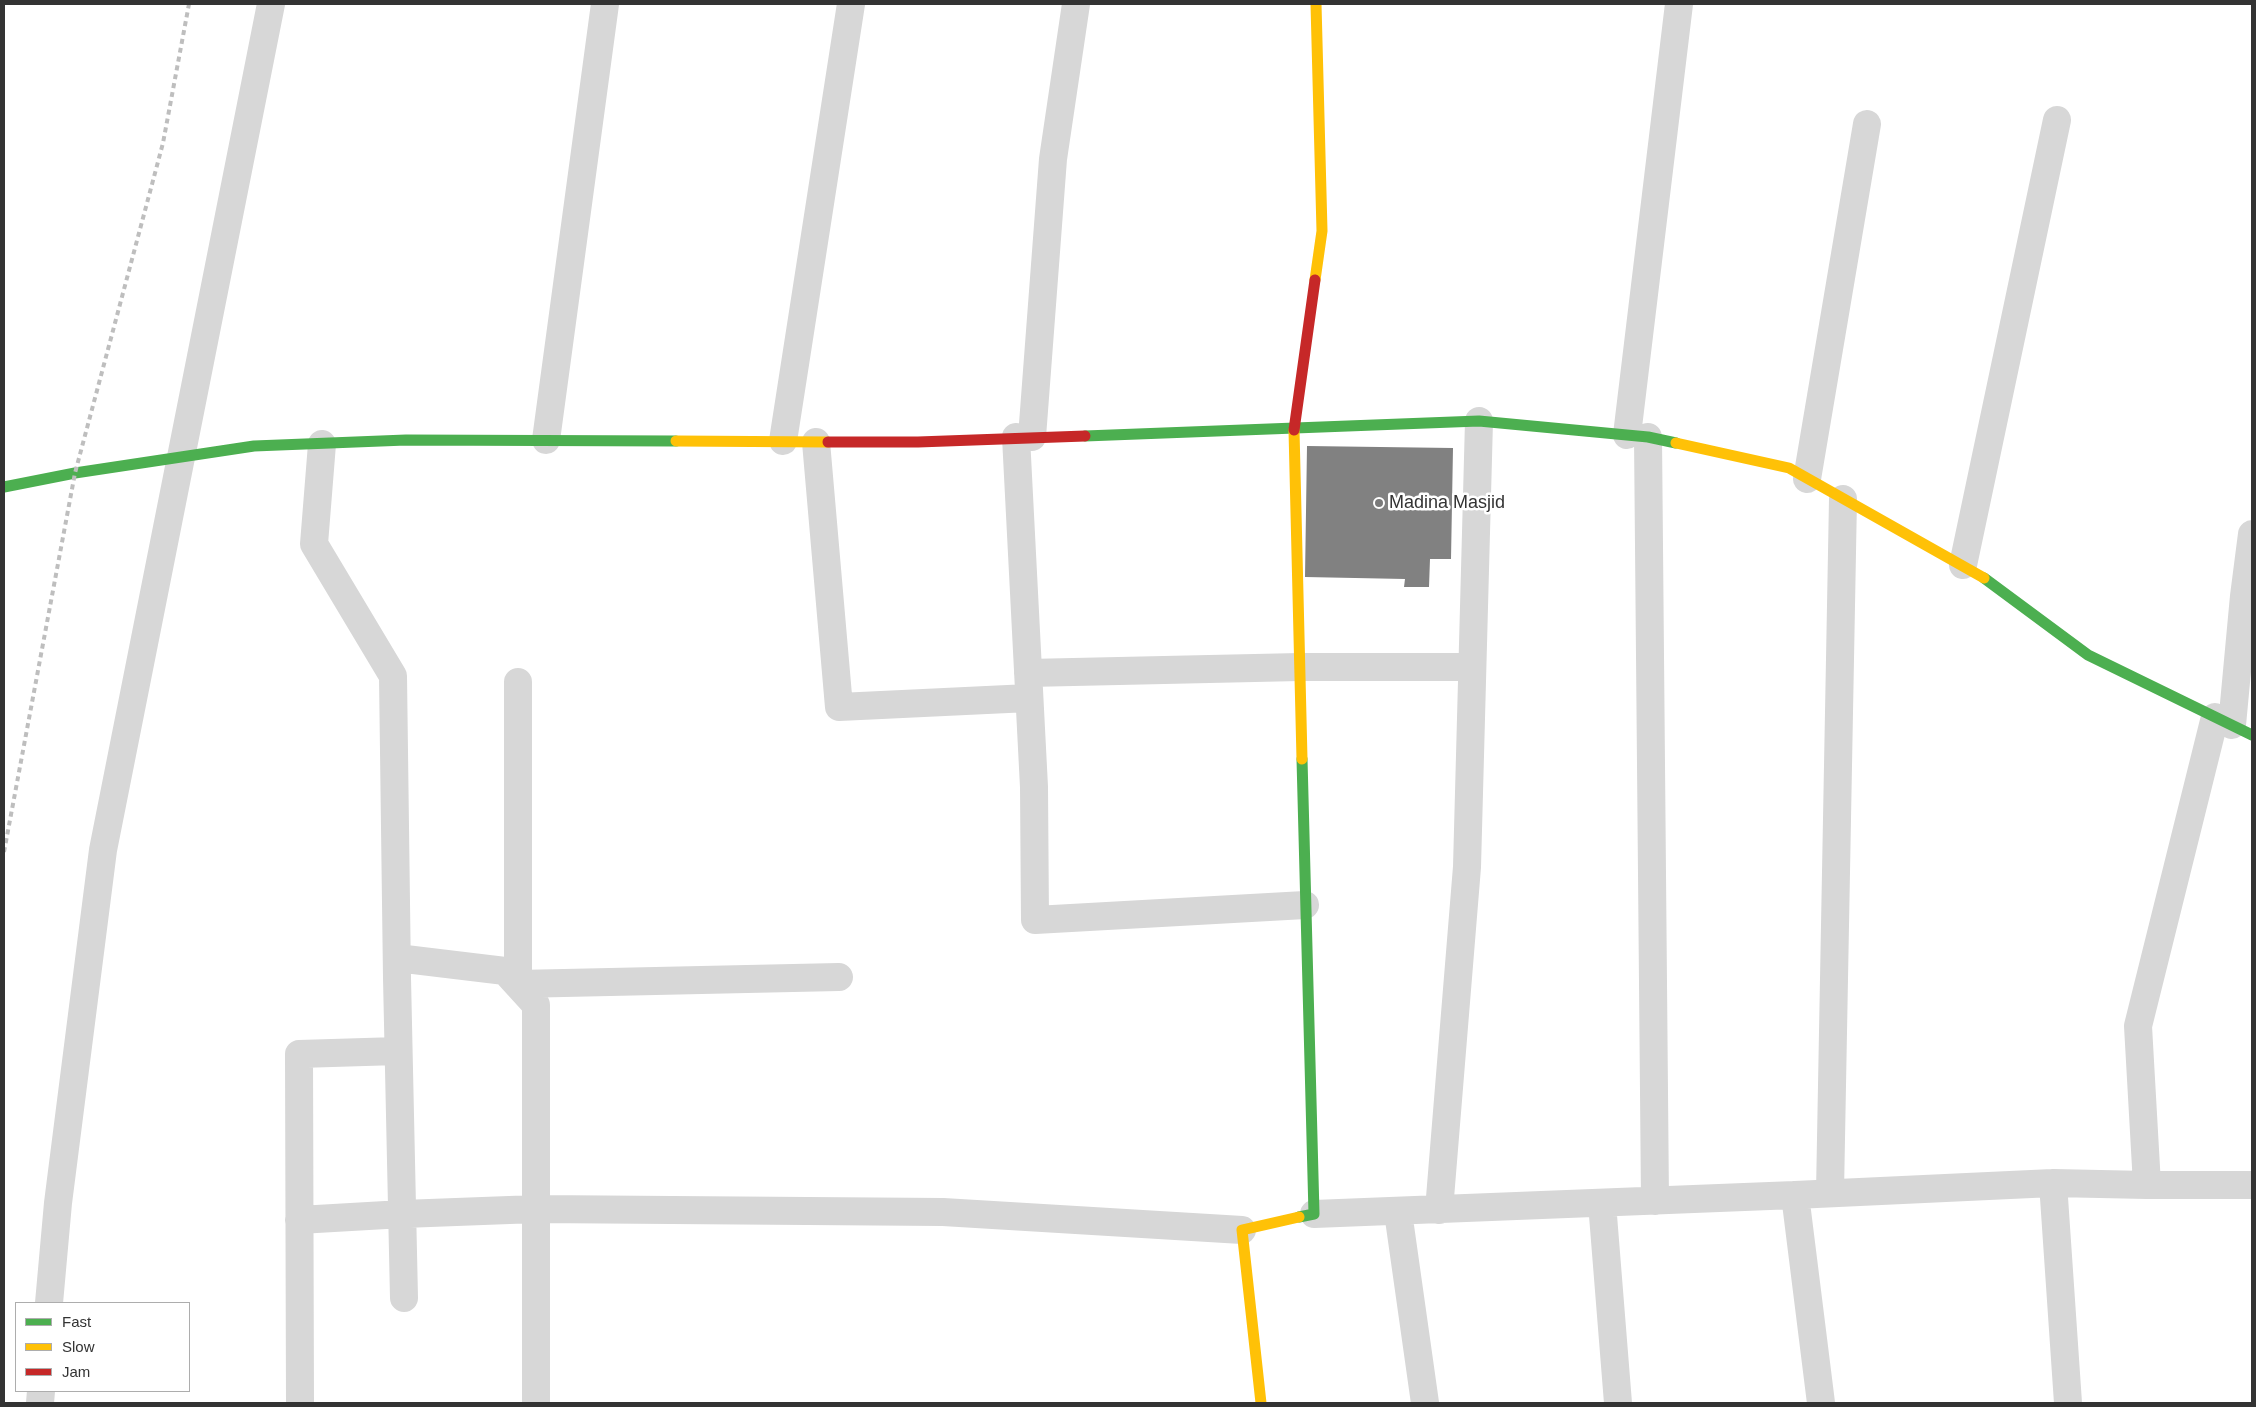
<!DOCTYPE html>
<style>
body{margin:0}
#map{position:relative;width:2256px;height:1407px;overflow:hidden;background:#fff;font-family:Helvetica,sans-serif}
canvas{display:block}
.frame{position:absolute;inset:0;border:5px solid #333;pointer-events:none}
.legend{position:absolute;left:15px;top:1302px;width:175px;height:90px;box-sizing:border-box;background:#fff;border:1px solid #adadad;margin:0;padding:6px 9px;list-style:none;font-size:15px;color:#333}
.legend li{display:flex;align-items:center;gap:10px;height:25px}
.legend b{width:25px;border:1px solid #adadad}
</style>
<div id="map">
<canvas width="2256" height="1407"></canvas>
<div class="frame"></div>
<ul class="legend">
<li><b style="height:6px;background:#4caf50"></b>Fast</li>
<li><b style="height:6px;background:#ffc107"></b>Slow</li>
<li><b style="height:6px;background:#c62828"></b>Jam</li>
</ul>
</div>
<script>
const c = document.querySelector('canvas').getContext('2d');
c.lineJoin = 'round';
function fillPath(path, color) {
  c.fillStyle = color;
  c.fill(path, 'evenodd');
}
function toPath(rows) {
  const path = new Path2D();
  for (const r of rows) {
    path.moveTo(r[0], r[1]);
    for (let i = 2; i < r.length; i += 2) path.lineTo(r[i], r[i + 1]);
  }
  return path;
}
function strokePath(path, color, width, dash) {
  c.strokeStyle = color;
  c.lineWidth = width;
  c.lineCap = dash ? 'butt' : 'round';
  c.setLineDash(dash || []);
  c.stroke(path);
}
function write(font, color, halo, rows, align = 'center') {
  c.font = font + ' Helvetica,sans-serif';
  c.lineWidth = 5;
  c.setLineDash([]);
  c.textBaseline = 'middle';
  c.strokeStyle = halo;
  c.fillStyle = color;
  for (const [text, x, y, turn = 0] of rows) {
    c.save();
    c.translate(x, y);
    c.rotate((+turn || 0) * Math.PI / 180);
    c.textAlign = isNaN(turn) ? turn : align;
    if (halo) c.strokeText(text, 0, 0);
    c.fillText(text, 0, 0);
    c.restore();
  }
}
fillPath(toPath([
 [1307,446,1453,448,1451,559,1430,559,1429,587,1404,587,1405,579,1305,577]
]), '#818181');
strokePath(toPath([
 [1627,435,1679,4],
 [1016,437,1034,787,1035,920,1305,905],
 [1032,437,1053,159,1076,4],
 [1648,437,1655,1201],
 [546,440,605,4],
 [783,441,851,4],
 [816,442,839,707,1029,698],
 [322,444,314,544,393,676,397,978,404,1298],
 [1807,479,1867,124],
 [1963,565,2057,120],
 [1028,673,1300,667,1472,667],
 [518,682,518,984,839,977],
 [2232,725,2244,596,2252,534],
 [397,958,505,971,536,1005,536,1403],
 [2053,1183,2068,1403],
 [2147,1185,2252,1185],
 [1830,1192,1843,499],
 [1602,1203,1618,1403],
 [1439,1210,1467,867,1479,421],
 [1398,1212,1425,1403],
 [1314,1214,1795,1195],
 [299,1220,403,1214,536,1209,943,1212,1242,1230],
 [49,1303,58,1203,103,850,271,4],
 [40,1403,41,1391],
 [300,1403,299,1054,398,1051],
 [1821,1403,1795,1195,2053,1183,2147,1185,2138,1026,2215,717]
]), '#d7d7d7', 28);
strokePath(toPath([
 [1085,436,1479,421,1648,437,1676,443],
 [4,487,75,473,254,446,406,440,676,441],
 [1984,578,2088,655,2252,735],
 [1299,1217,1314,1214,1302,759]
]), '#4caf50', 11);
strokePath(toPath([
 [1315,280,1322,231,1316,4],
 [1294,430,1302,759],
 [676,441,828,442],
 [1676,443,1789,468,1984,578],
 [1261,1403,1242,1230,1299,1217]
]), '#ffc107', 11);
strokePath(toPath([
 [1294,430,1315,280],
 [828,442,918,442,1085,436]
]), '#c62828', 11);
strokePath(toPath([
 [4,852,75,473,163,143,189,4]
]), '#bebebe', 4, [5, 4]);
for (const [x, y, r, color] of [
 [1379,503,5,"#7a7a7a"]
]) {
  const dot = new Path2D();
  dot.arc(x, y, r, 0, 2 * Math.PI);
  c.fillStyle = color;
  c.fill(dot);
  strokePath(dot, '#fff', 2);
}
write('18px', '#333', '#fff', [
 ["Madina Masjid",1389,503]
], 'left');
</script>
